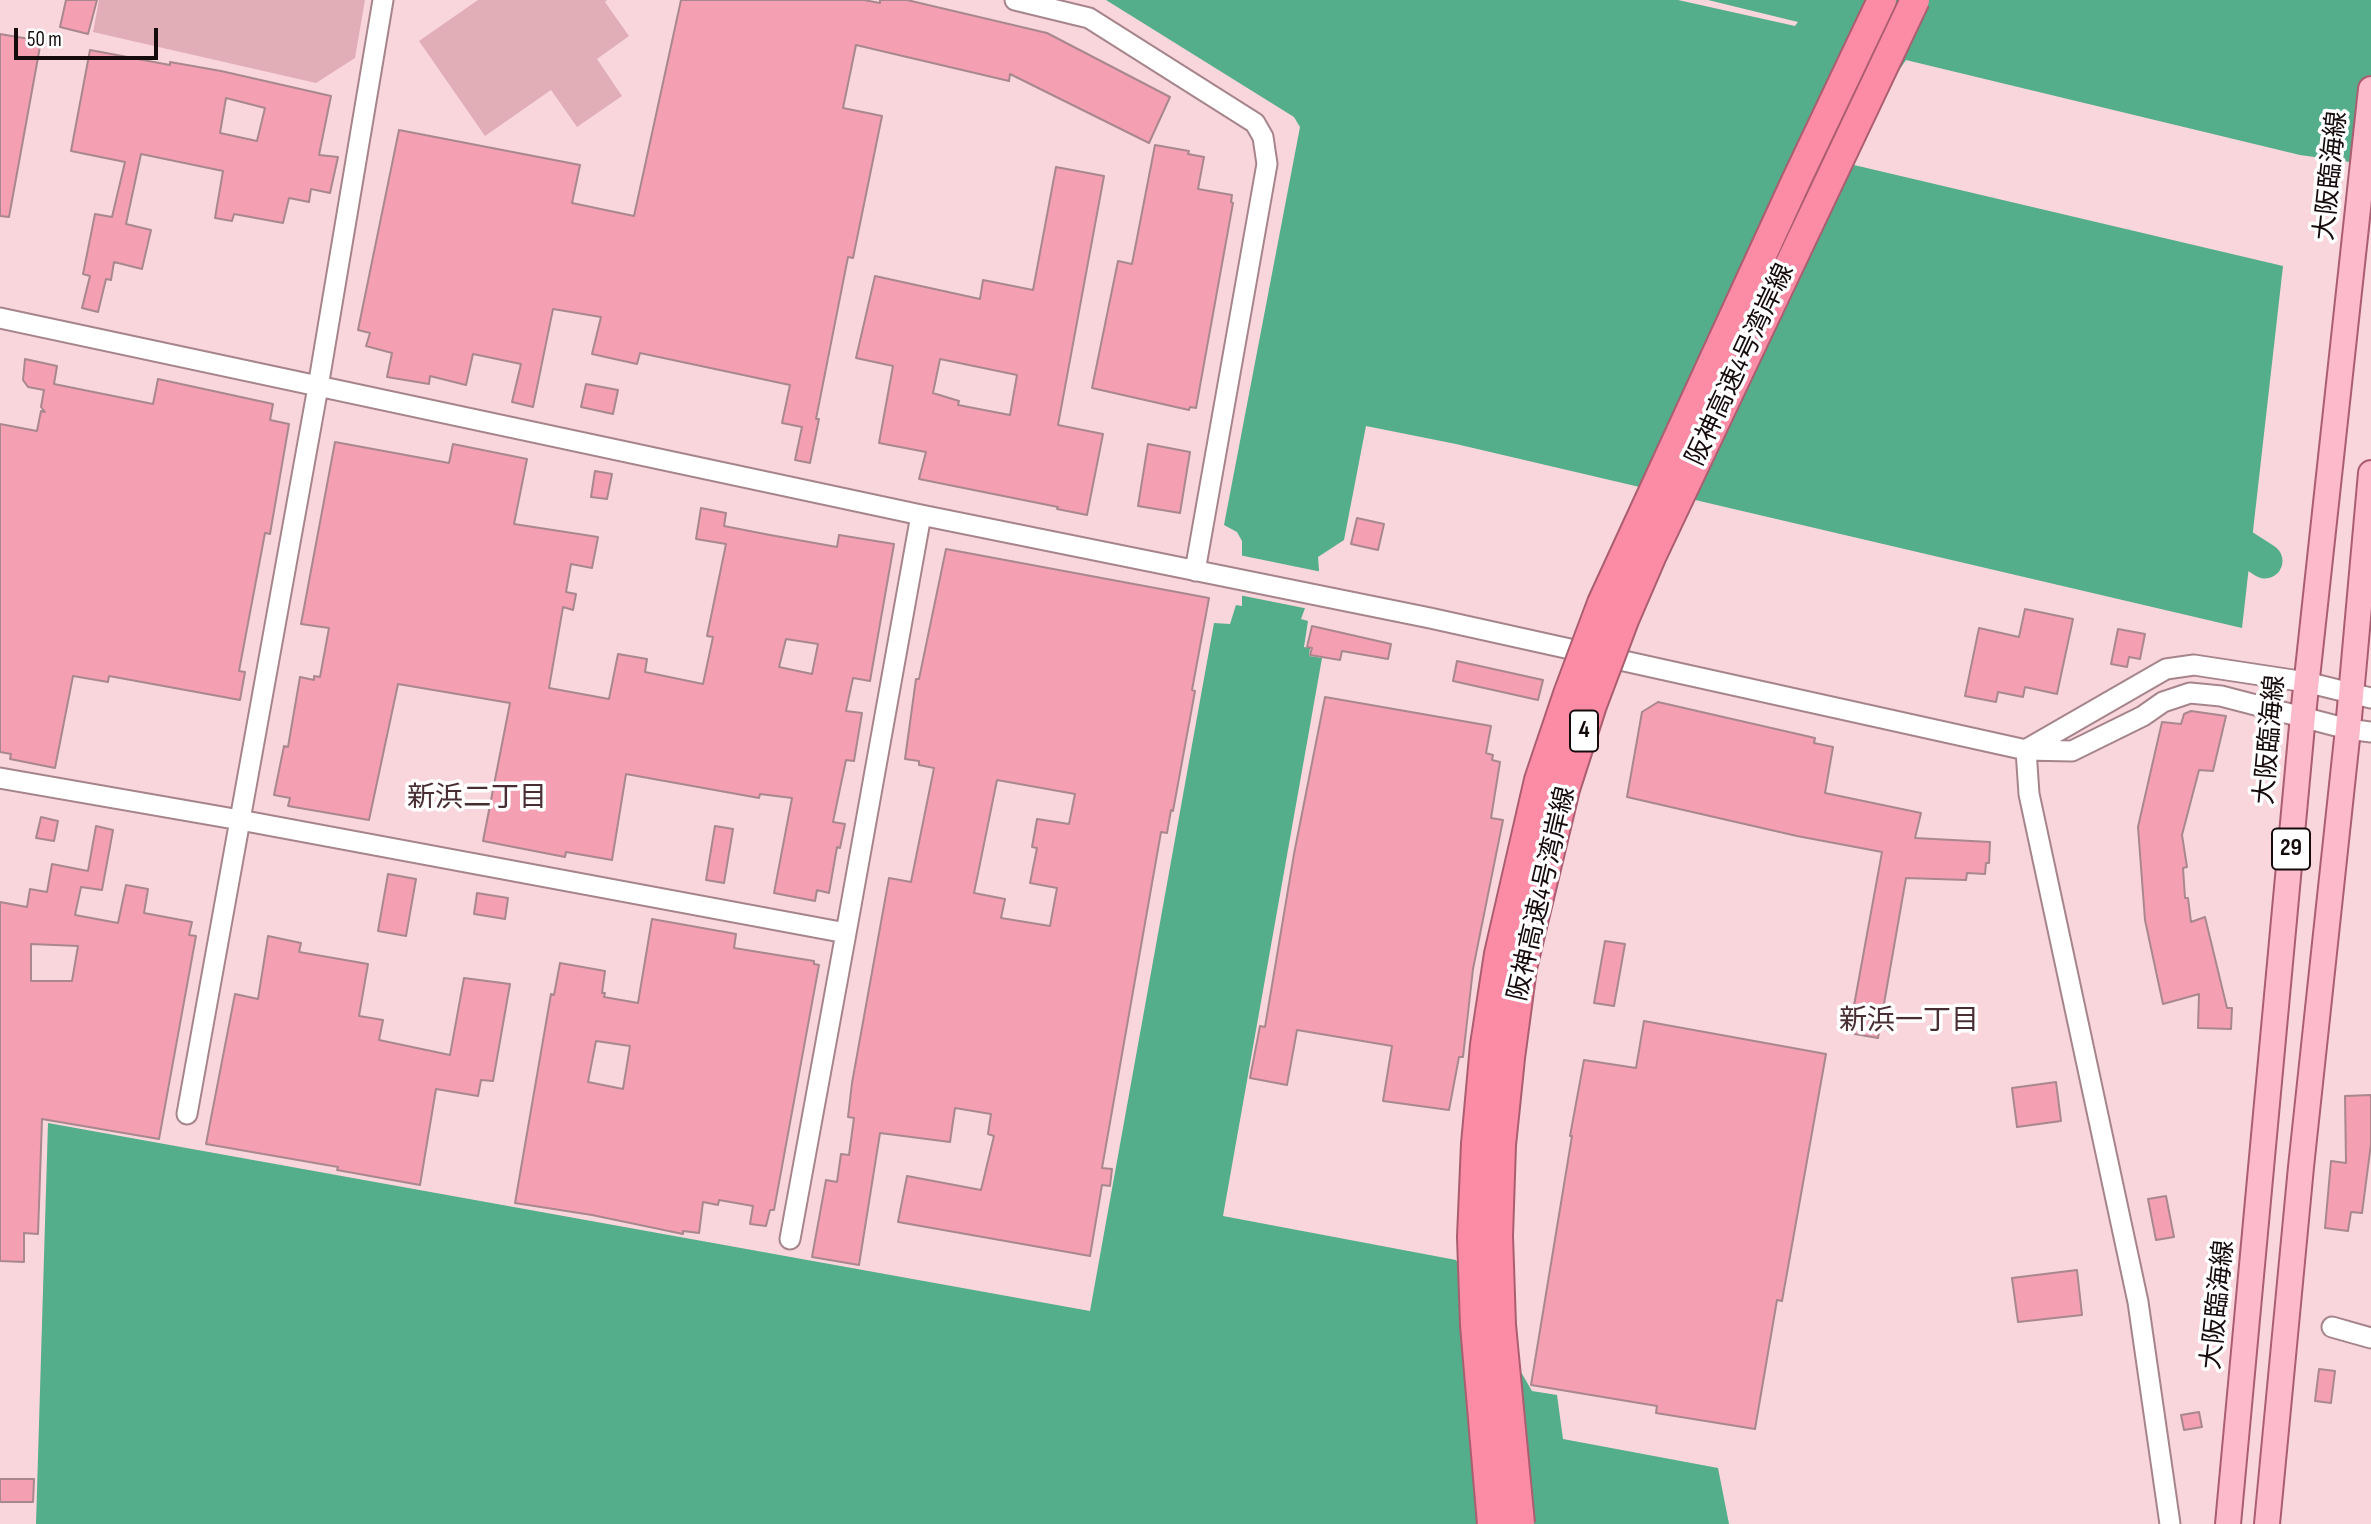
<!DOCTYPE html>
<meta charset="utf-8">
<style>
body{margin:0}
#map{position:relative;width:2371px;height:1524px;overflow:hidden;background:#f9d6dc;font-family:"Sofia Sans Condensed",sans-serif}
canvas{display:block}
.scale{position:absolute;left:14px;top:28px;width:144px;height:32px;box-sizing:border-box;border:4px solid #150a0c;border-top:0;padding-left:9px;font-size:21px;line-height:24px;white-space:nowrap;color:#150a0c;-webkit-text-stroke:5px #fff;paint-order:stroke}
</style>
<div id="map">
<canvas width="2371" height="1524"></canvas>
<div class="scale">50 m</div>
</div>
<script>
const c = document.querySelector('canvas').getContext('2d');
c.lineJoin = 'round';
function fillPath(path, color) {
  c.fillStyle = color;
  c.fill(path, 'evenodd');
}
function toPath(rows) {
  const path = new Path2D();
  for (const r of rows) {
    path.moveTo(r[0], r[1]);
    for (let i = 2; i < r.length; i += 2) path.lineTo(r[i], r[i + 1]);
  }
  return path;
}
function strokePath(path, color, width, dash) {
  c.strokeStyle = color;
  c.lineWidth = width;
  c.lineCap = dash ? 'butt' : 'round';
  c.setLineDash(dash || []);
  c.stroke(path);
}
function write(font, color, halo, rows, align = 'center') {
  c.font = font + ' "Sofia Sans Condensed","Noto Sans JP",sans-serif';
  c.lineWidth = 7;
  c.setLineDash([]);
  c.textBaseline = 'middle';
  c.strokeStyle = halo;
  c.fillStyle = color;
  for (const [text, x, y, turn = 0] of rows) {
    c.save();
    c.translate(x, y);
    c.rotate((+turn || 0) * Math.PI / 180);
    c.textAlign = isNaN(turn) ? turn : align;
    if (halo) c.strokeText(text, 0, 0);
    c.fillText(text, 0, 0);
    c.restore();
  }
}
fillPath(toPath([
 [99,0,365,0,355,58,316,83,93,32],
 [478,0,607,0,605,2,629,36,597,59,622,96,577,127,551,90,485,136,419,41]
]), '#e1aeb8');
fillPath(toPath([
 [1106,0,2371,0,2371,165,2300,155,1906,60,1837,161,2283,266,2242,628,1456,444,1366,426,1344,540,1318,557,1319,570,1301,619,1308,621,1304,647,1310,648,1309,656,1322,658,1223,1216,1456,1260,1532,1391,1557,1395,1563,1439,1718,1468,1729,1524,36,1524,48,1123,1090,1311,1214,623,1230,624,1236,605,1242,606,1242,541,1237,532,1224,525,1300,127,1294,117]
]), '#54ad8b');
fillPath(toPath([
 [1678,0,1708,0,1798,22,1795,26],
 [1239,555,1322,572,1309,609,1239,595]
]), '#f9d6dc');
strokePath(toPath([
 [2212,527,2265,561]
]), '#54ad8b', 35);
const building = toPath([
 [66,0,97,0,88,34,60,27,66,0],
 [681,0,864,0,880,3,880,0,907,0,1047,33,1170,97,1149,143,1010,74,1009,81,856,45,843,108,882,116,853,258,848,257,816,419,819,419,810,463,795,460,802,427,782,423,790,385,640,353,637,364,592,354,601,317,553,309,533,407,512,402,521,364,473,354,466,385,430,376,429,384,387,377,392,353,366,346,370,333,358,330,399,130,580,165,572,203,634,216,681,0],
 [0,34,41,41,9,217,0,216,0,34],
 [90,50,170,65,170,62,221,71,331,96,319,155,338,157,330,193,311,189,309,202,289,198,283,223,234,214,232,221,215,218,223,171,141,154,126,224,151,230,142,269,114,262,111,280,106,279,98,312,82,308,90,276,83,274,95,214,112,217,125,162,71,151,90,50],
 [226,98,265,108,257,141,220,133,226,98],
 [1155,145,1189,151,1188,154,1204,157,1198,189,1232,195,1231,202,1233,203,1196,408,1190,407,1189,410,1092,388,1118,261,1132,264,1155,145],
 [1056,167,1104,176,1058,425,1103,434,1087,515,1057,509,1058,507,919,479,926,452,879,443,893,366,856,358,875,276,980,299,983,280,1033,290,1056,167],
 [940,359,1017,375,1010,415,958,405,959,401,933,393,940,359],
 [25,359,57,366,54,384,153,404,158,379,273,404,270,420,289,424,270,534,265,533,239,671,245,672,240,700,109,676,108,682,73,676,55,768,10,759,11,754,0,752,0,424,37,431,41,411,45,412,41,407,44,390,28,387,23,380,25,359],
 [586,384,618,390,613,414,581,407,586,384],
 [335,442,449,463,453,444,527,459,514,524,598,537,592,568,571,564,566,592,576,594,573,610,563,607,549,688,609,699,618,654,647,659,645,672,703,684,713,637,707,636,726,544,696,539,701,508,726,513,724,526,770,535,837,547,839,535,894,544,870,681,853,678,846,711,862,713,854,761,846,760,833,822,845,824,840,848,837,847,829,893,817,890,815,901,774,893,792,798,760,794,759,798,626,774,612,860,566,852,565,857,483,841,510,703,398,684,369,820,288,806,290,798,274,795,284,746,288,747,300,677,314,680,314,676,320,677,329,628,301,624,335,442],
 [786,639,818,644,812,674,779,667,786,639],
 [1148,444,1190,452,1180,513,1138,506,1148,444],
 [595,471,612,474,607,499,591,497,595,471],
 [1357,518,1384,524,1378,550,1351,544,1357,518],
 [946,549,1209,598,1192,690,1195,691,1173,811,1171,810,1167,833,1161,832,1102,1168,1112,1169,1110,1186,1102,1185,1090,1256,898,1222,907,1176,981,1190,994,1136,988,1134,991,1114,955,1108,950,1142,880,1133,859,1265,812,1257,826,1180,837,1182,841,1154,849,1155,854,1118,848,1117,852,1083,889,878,911,882,934,768,919,765,919,761,905,759,916,679,919,679,946,549],
 [997,780,1075,794,1069,824,1037,819,1032,847,1037,848,1030,883,1057,888,1050,926,1001,918,1005,899,974,893,997,780],
 [2025,609,2073,619,2057,694,2025,687,2023,697,1998,692,1996,702,1965,696,1979,628,2019,637,2025,609],
 [1312,626,1391,644,1388,659,1342,651,1340,660,1310,655,1312,648,1307,647,1312,626],
 [2118,629,2145,634,2140,659,2129,657,2127,667,2111,664,2118,629],
 [1457,661,1543,680,1538,700,1453,681,1457,661],
 [1325,697,1491,726,1486,753,1493,755,1492,760,1500,762,1491,818,1503,820,1473,969,1463,1057,1459,1057,1449,1110,1383,1101,1392,1046,1297,1030,1287,1085,1250,1078,1260,1026,1265,1027,1294,854,1325,697],
 [1658,702,1815,738,1814,743,1833,747,1825,793,1921,813,1915,838,1990,842,1989,863,1986,863,1985,874,1967,873,1966,880,1906,878,1878,1038,1849,1033,1882,852,1797,836,1627,797,1642,712,1658,702],
 [2191,711,2226,716,2213,771,2199,770,2182,835,2187,867,2183,868,2185,898,2188,898,2191,922,2205,917,2227,1008,2232,1008,2231,1029,2198,1028,2199,994,2163,1004,2145,920,2138,827,2162,722,2181,724,2184,714,2191,711],
 [41,817,58,821,54,841,36,838,41,817],
 [96,826,113,830,102,890,81,887,75,915,118,923,126,885,148,889,144,913,192,922,189,935,196,936,159,1139,42,1119,38,1234,24,1233,24,1262,0,1261,0,902,27,907,30,889,47,892,52,864,88,871,96,826],
 [31,944,78,946,72,981,31,981,31,944],
 [715,826,733,829,724,883,706,880,715,826],
 [388,874,416,879,406,936,378,931,388,874],
 [477,893,508,898,505,919,474,914,477,893],
 [652,919,736,934,734,948,814,961,814,964,819,965,774,1210,770,1210,766,1226,750,1224,753,1206,719,1200,718,1205,703,1202,699,1233,683,1231,683,1234,592,1215,515,1203,551,994,554,995,560,963,605,971,602,993,605,993,604,997,638,1003,652,919],
 [596,1041,630,1046,623,1089,588,1082,596,1041],
 [268,936,301,943,299,952,368,964,359,1016,383,1020,379,1040,450,1055,464,978,510,984,493,1081,481,1080,478,1096,436,1089,420,1185,337,1170,338,1167,206,1144,235,994,258,999,268,936],
 [1605,941,1625,944,1614,1006,1594,1003,1605,941],
 [1644,1021,1826,1054,1782,1301,1777,1300,1755,1429,1656,1413,1657,1406,1531,1385,1572,1136,1570,1136,1584,1060,1636,1068,1644,1021],
 [2056,1082,2061,1121,2017,1127,2012,1088,2056,1082],
 [2371,1095,2371,1144,2362,1213,2351,1212,2348,1231,2325,1228,2331,1161,2346,1163,2345,1096,2371,1095],
 [2166,1196,2174,1237,2156,1240,2148,1199,2166,1196],
 [2077,1270,2082,1315,2018,1322,2012,1278,2077,1270],
 [2319,1369,2335,1371,2331,1403,2315,1401,2319,1369],
 [2199,1412,2202,1427,2184,1430,2181,1415,2199,1412],
 [0,1479,34,1479,33,1502,0,1502,0,1479]
]);
fillPath(building, '#f4a0b2');
strokePath(building, '#a8888e', 2);
const minor = toPath([
 [1015,0,1089,18,1255,123,1263,137,1267,164,1195,571],
 [0,318,921,515,1430,618,2026,750,2072,751,2143,716,2163,702,2190,693,2221,696,2348,729,2371,732],
 [2027,749,2166,669,2194,665,2306,682,2371,698],
 [2026,750,2029,794,2138,1302,2170,1524],
 [0,778,240,820,846,933,921,515],
 [187,1114,318,387,383,0],
 [790,1239,846,933],
 [2332,1327,2371,1338]
]);
const major = toPath([
 [2228,1524,2303,715,2371,89],
 [2267,1524,2301,1167,2348,729,2371,473]
]);
strokePath(minor, '#a5858b', 23);
strokePath(major, '#ab5e70', 28);
strokePath(minor, '#fff', 19);
strokePath(major, '#fdbaca', 24);
const highwayBridge = toPath([
 [1492,1524,1475,1325,1472,1237,1476,1144,1485,1045,1499,954,1539,780,1568,694,1602,603,1796,181,1882,0],
 [1520,1524,1501,1325,1498,1236,1501,1145,1510,1058,1522,968,1565,789,1592,705,1624,620,1652,555,1915,0]
]);
strokePath(highwayBridge, '#ab5e70', 32, []);
strokePath(highwayBridge, '#fc8ca6', 28);
for (const [x, y, w] of [
 [1584,731,28],
 [2291,849,38]
]) {
  const box = new Path2D();
  box.roundRect(x - w / 2, y - 20.5, w, 41, 5);
  c.fillStyle = '#fff';
  c.fill(box);
  strokePath(box, '#150a0c', 2);
}
write('bold 24px', '#150a0c', null, [
 ["4",1584,731],
 ["29",2291,849]
]);
write('26px', '#150a0c', '#fff', [
 ["大阪臨海線",2332,176,-84],
 ["阪神高速4号湾岸線",1741,365,-65],
 ["大阪臨海線",2271,740,-85],
 ["阪神高速4号湾岸線",1543,894,-77],
 ["大阪臨海線",2219,1305,-84]
]);
write('28px', '#482d33', '#fff', [
 ["新浜二丁目",477,799],
 ["新浜一丁目",1909,1022]
]);
</script>
